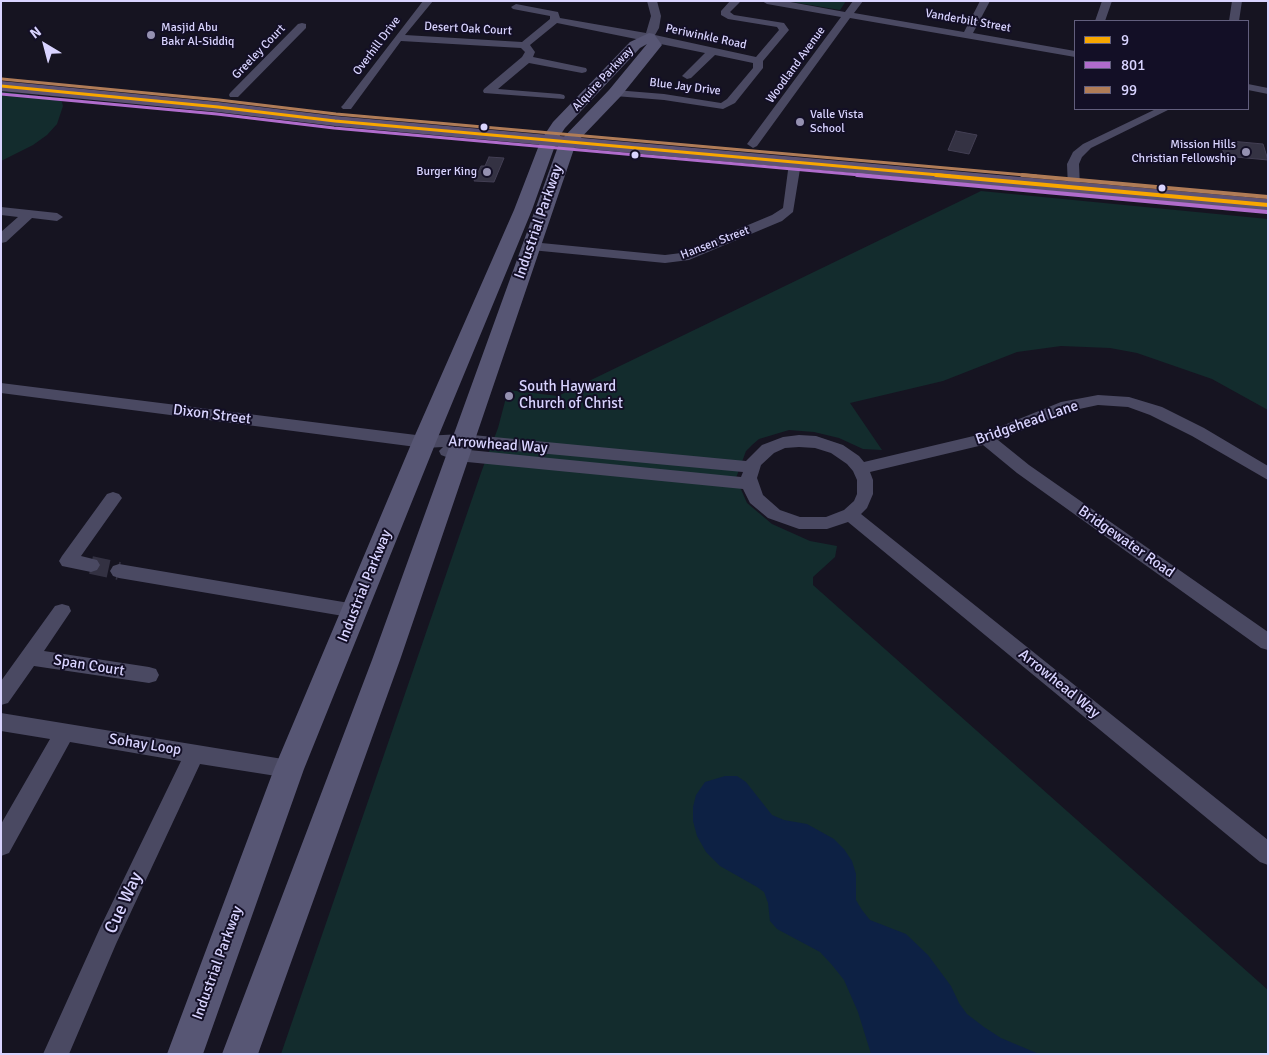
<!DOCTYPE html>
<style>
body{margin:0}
#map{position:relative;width:1269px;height:1055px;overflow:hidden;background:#161421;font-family:Signika,sans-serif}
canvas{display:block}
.frame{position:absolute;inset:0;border:2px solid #d9d4ff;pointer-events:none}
.legend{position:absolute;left:1074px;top:20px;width:175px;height:90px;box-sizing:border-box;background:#130f26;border:1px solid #625e7d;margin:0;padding:6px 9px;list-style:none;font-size:15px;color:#d9d4ff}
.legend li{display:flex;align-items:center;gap:10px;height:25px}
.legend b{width:25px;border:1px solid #625e7d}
.north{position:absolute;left:20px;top:20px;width:50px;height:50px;-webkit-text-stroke:4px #130f26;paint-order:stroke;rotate:323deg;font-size:14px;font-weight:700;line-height:20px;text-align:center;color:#d9d4ff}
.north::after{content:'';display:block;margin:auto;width:18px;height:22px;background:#d9d4ff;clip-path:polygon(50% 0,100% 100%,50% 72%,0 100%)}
</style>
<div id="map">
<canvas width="1269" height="1055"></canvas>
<div class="frame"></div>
<ul class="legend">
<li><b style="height:6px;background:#f7a600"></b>9</li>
<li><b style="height:6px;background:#b06ccc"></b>801</li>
<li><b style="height:6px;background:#b07c57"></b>99</li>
</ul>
<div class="north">N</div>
</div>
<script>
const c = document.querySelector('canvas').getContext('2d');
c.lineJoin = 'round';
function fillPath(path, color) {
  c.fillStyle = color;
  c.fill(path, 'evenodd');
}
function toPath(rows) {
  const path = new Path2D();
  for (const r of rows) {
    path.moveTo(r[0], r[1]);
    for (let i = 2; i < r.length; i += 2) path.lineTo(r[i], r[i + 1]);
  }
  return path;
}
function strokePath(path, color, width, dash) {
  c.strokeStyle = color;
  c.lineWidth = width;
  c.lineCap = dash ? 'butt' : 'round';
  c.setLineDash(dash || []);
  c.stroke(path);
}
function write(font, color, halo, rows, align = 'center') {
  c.font = font + ' Signika,sans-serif';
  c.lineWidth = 4;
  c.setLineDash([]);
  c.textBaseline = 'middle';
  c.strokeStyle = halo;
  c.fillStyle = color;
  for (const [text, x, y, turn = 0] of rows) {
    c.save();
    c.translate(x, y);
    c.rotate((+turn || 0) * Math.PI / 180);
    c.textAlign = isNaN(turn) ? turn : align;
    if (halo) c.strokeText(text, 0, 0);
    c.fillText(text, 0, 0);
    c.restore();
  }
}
fillPath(toPath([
 [786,1,846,1,840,10],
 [1,91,61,99,63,106,57,124,47,135,33,145,1,161],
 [981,191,1268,219,1268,410,1212,379,1137,353,1110,348,1061,346,1017,352,943,381,850,403,882,450,863,449,839,438,814,432,789,430,759,439,752,445,746,451,736,478,747,503,772,524,810,541,837,546,835,557,813,577,813,585,1268,990,1268,1054,281,1054,482,470,498,428,508,390,558,396]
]), '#132c2d');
fillPath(toPath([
 [725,776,737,776,746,782,772,815,784,820,807,824,834,839,844,849,852,861,856,874,856,900,862,910,870,920,906,934,928,955,951,986,959,1003,967,1014,984,1027,1001,1038,1039,1054,871,1054,858,1012,844,980,832,965,820,952,777,929,770,921,768,903,764,892,757,887,720,866,706,852,697,836,693,821,693,807,696,795,705,782]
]), '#0d2144');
const building = toPath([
 [956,131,977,135,969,154,948,150,956,131],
 [1219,140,1263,144,1268,160,1225,156,1219,140],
 [489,157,504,158,494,182,474,181,481,166,485,166,489,157]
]);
fillPath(building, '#343243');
strokePath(building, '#433f54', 1);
strokePath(toPath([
 [91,565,119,571]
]), '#333142', 18, [18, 9]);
fillPath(toPath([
 [423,1,433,1,405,35,522,42,550,19,550,16,513,9,511,7,516,4,558,12,560,18,646,33,651,16,647,1,657,1,661,16,659,28,655,35,756,57,779,30,777,27,728,19,721,15,721,11,730,1,740,2,730,12,734,15,784,23,789,30,763,61,763,68,735,103,723,109,664,100,615,96,610,93,615,90,664,94,721,103,727,99,753,68,753,63,715,55,691,78,687,79,682,76,705,53,557,23,530,45,535,52,533,57,586,68,587,70,586,72,582,73,529,63,498,89,560,94,564,95,565,97,564,99,484,93,483,91,484,89,522,57,525,52,521,48,401,41,351,109,343,109,341,107,343,105,423,1],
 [762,1,785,1,845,12,853,1,863,1,854,13,964,32,980,1,990,1,973,33,1075,51,1075,57,850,18,757,146,753,148,747,144,841,17,767,4,762,1],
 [1102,1,1112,1,1105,21,1095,21,1102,1],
 [1232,1,1242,1,1239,21,1229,21,1232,1],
 [302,23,306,24,306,28,238,97,230,97,229,95,230,93,298,24,302,23],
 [1248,84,1268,88,1268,94,1248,90,1248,84],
 [1156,109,1170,109,1091,148,1082,157,1079,164,1080,188,1078,191,1070,191,1068,188,1067,164,1073,152,1083,144,1156,109],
 [795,159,801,163,793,212,782,221,689,260,665,263,531,250,524,246,531,242,665,255,681,253,772,215,783,208,789,163,795,159],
 [1,207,57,213,63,217,57,221,32,218,6,242,1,243,1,232,18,217,1,215,1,207],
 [1,383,424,436,462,434,746,461,762,445,783,437,799,435,816,436,843,445,859,456,864,462,982,434,1061,402,1098,395,1129,397,1162,407,1204,428,1268,466,1268,480,1192,436,1150,415,1128,407,1098,405,1070,411,998,440,1029,465,1268,632,1268,650,1261,648,1017,473,983,445,870,472,873,480,873,494,867,508,861,514,1268,840,1268,865,1260,862,848,522,827,529,799,529,768,518,750,503,743,489,457,461,441,455,439,451,443,447,424,448,1,393,1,383],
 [450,446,462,446,743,472,741,477,459,449,450,446],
 [799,447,815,448,831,453,847,464,853,471,857,480,857,494,854,501,844,510,826,517,800,517,780,510,763,495,757,478,761,465,774,453,785,448,799,447],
 [113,492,119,494,122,498,81,556,97,560,100,565,97,570,91,572,62,566,59,561,62,556,107,494,113,492],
 [119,564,355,604,362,606,364,611,362,616,355,618,119,578,113,576,110,571,113,566,119,564],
 [62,604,69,606,71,611,44,651,149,667,156,669,159,675,156,681,149,683,34,666,8,703,1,705,1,681,55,606,62,604],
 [1,713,289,760,296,762,300,769,296,776,289,778,200,764,116,944,69,1054,43,1054,100,928,181,761,70,742,9,853,1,856,1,824,50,739,1,731,1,713]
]), '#4a4962');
fillPath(toPath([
 [649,33,654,34,662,45,621,96,576,143,400,660,258,1054,222,1054,372,660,560,141,609,90,647,44,640,48,565,128,557,140,532,210,436,442,304,769,203,1054,167,1054,274,769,412,442,514,210,541,140,553,122,630,42,649,33]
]), '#575674');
fillPath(toPath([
 [1,81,218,102,335,116,1268,199,1268,211,335,126,218,112,1,91,1,81]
]), '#5e5373');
strokePath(toPath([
 [1,86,218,107,335,121,950,176]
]), '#f7a600', 3);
strokePath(toPath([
 [936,175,1268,205]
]), '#f7a600', 4);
strokePath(toPath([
 [1,94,217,114,334,128,871,176]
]), '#b06ccc', 3);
strokePath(toPath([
 [857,175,1267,212]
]), '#b06ccc', 4);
strokePath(toPath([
 [2,79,219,100,336,114,1036,176]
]), '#b07c57', 3);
strokePath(toPath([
 [1022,175,1268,197]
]), '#b07c57', 4);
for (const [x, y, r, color] of [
 [151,35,5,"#9591b1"],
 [800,122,5,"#9591b1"],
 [484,127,4.5,"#d9d4ff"],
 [1246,152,5,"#9591b1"],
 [635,155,4.5,"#d9d4ff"],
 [487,172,5,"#9591b1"],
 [1162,188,4.5,"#d9d4ff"],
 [509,396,5,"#9591b1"]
]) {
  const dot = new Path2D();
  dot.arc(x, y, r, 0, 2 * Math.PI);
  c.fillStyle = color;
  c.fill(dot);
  strokePath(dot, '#130f26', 2);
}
write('12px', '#d9d4ff', '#130f26', [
 ["Vanderbilt Street",968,21,10],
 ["Desert Oak Court",468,29,3],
 ["Periwinkle Road",706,37,12],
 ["Overhill Drive",377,46,-53],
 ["Greeley Court",259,52,-46],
 ["Woodland Avenue",796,65,-54],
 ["Alquire Parkway",603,79,-47],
 ["Blue Jay Drive",685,87,7],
 ["Hansen Street",715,243,-21]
]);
write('12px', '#d9d4ff', '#130f26', [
 ["Masjid Abu",161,28],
 ["Bakr Al-Siddiq",161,42],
 ["Valle Vista",810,115],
 ["School",810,129],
 ["Mission Hills",1236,145,"right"],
 ["Christian Fellowship",1236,159,"right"],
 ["Burger King",477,172,"right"]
], 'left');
write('15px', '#d9d4ff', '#130f26', [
 ["Industrial Parkway",539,222,-71],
 ["Dixon Street",212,415,7],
 ["Bridgehead Lane",1027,423,-19],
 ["Arrowhead Way",498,445,4],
 ["Bridgewater Road",1126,542,35],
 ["Industrial Parkway",365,586,-68],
 ["Span Court",89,666,9],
 ["Arrowhead Way",1059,684,39],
 ["Sohay Loop",145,745,9],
 ["Industrial Parkway",218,963,-70]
]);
write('15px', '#d9d4ff', '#130f26', [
 ["South Hayward",519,387],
 ["Church of Christ",519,404]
], 'left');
write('18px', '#d9d4ff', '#130f26', [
 ["Cue Way",124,903,-65]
]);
</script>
